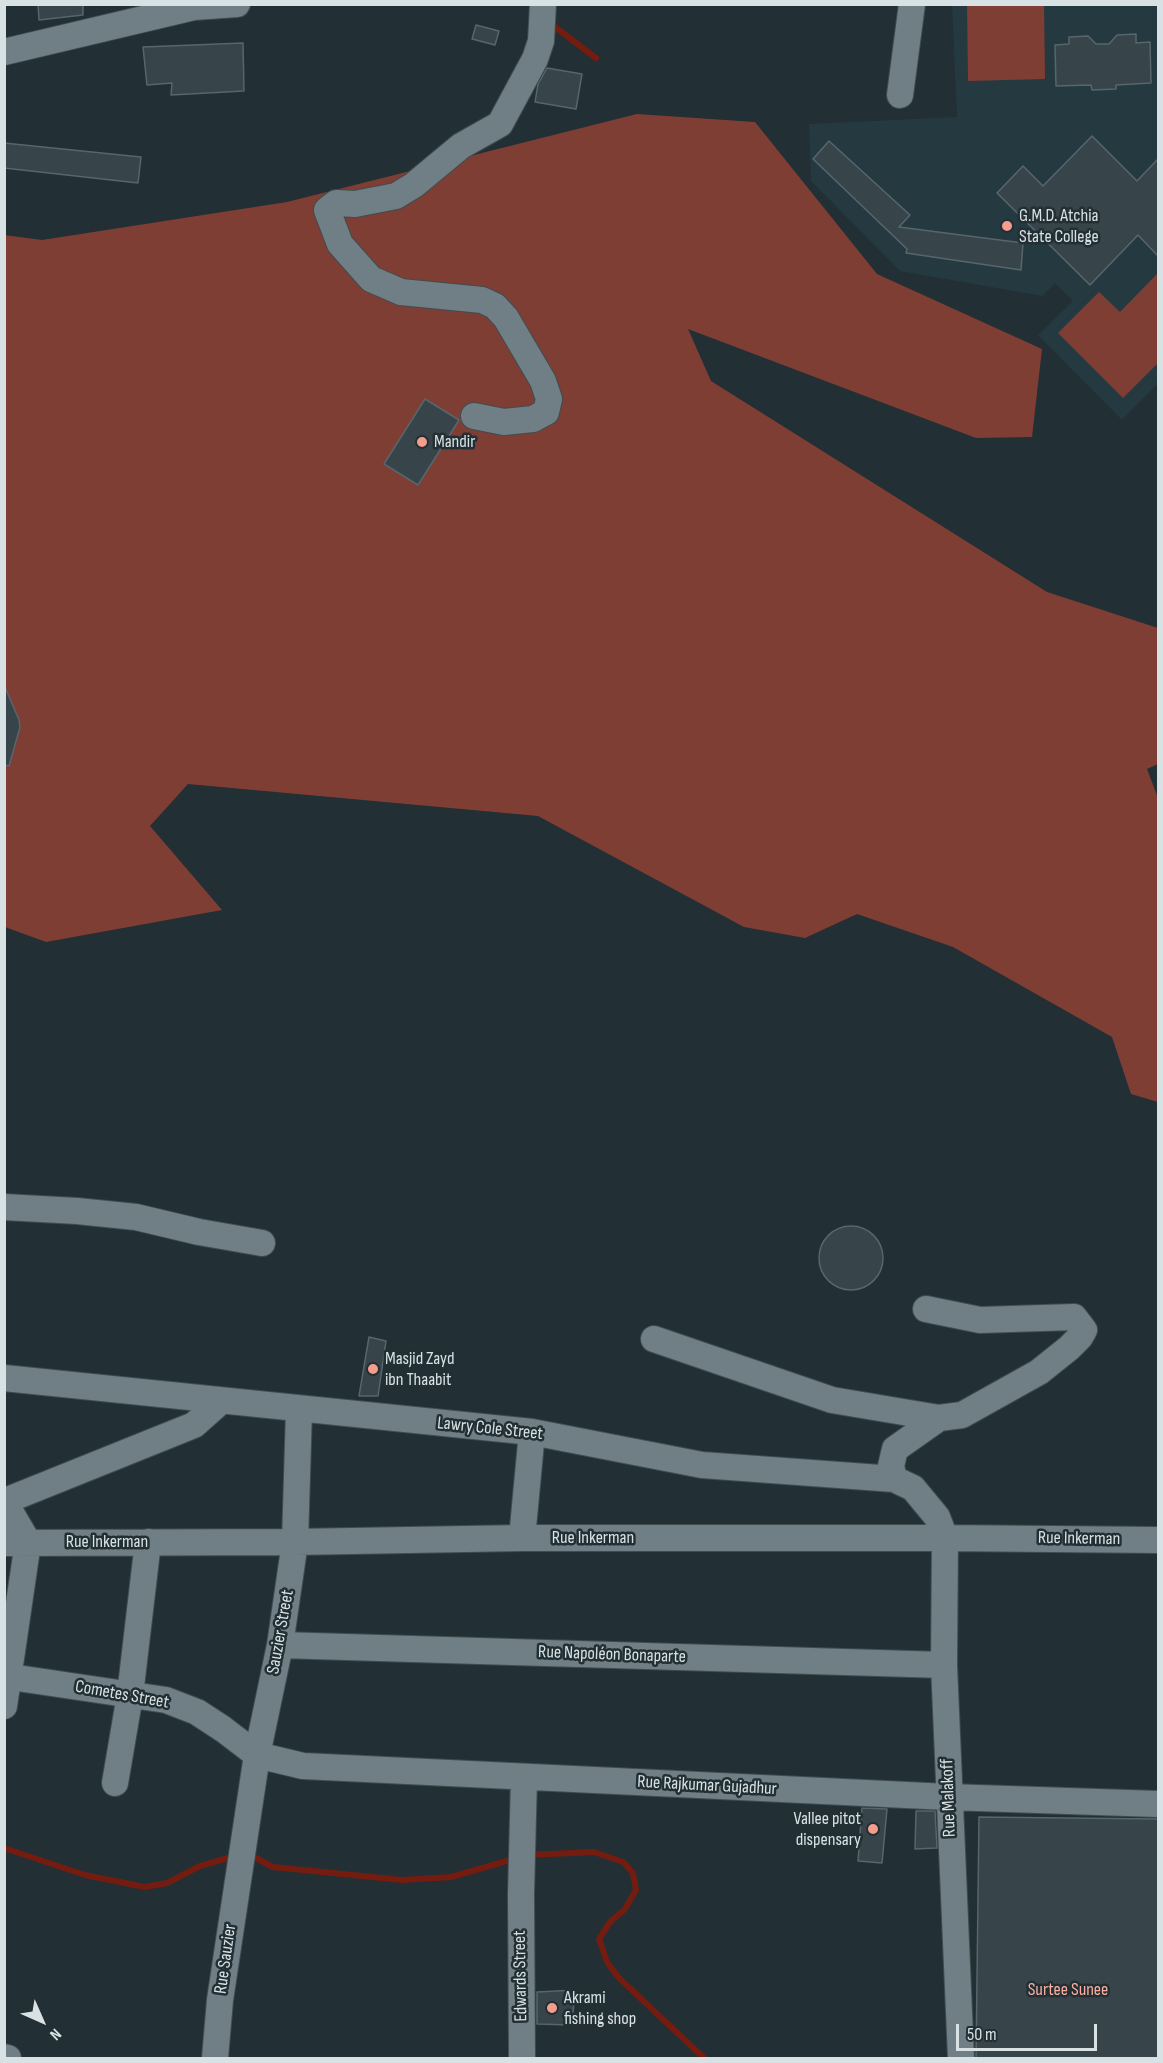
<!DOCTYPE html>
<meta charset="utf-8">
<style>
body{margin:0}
#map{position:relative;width:1163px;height:2063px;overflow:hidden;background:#222f34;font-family:"Sofia Sans Condensed",sans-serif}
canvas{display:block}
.frame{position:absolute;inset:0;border:6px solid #d8e1e4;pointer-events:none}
.north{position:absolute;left:12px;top:1991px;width:60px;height:60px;-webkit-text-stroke:4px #222f34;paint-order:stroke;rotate:135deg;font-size:16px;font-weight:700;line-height:24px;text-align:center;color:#d8e1e4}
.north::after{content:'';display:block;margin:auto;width:21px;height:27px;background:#d8e1e4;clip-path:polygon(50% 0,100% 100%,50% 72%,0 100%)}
.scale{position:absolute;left:956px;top:2024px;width:141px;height:27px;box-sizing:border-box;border:3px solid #d8e1e4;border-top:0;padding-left:8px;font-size:18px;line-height:21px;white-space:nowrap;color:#d8e1e4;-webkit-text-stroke:4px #222f34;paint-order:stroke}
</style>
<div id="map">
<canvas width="1163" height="2063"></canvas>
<div class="frame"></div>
<div class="north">N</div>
<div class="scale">50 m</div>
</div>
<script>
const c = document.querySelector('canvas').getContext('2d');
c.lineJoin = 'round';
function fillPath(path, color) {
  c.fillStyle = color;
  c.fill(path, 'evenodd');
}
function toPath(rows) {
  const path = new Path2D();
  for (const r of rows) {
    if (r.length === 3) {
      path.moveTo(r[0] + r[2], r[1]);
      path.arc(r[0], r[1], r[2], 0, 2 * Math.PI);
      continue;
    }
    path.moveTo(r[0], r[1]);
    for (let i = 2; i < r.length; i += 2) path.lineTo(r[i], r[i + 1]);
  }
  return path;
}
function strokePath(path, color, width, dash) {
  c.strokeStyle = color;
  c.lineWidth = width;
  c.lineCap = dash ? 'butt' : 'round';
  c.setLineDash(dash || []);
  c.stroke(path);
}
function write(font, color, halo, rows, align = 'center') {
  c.font = font + ' "Sofia Sans Condensed",sans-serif';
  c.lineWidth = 5;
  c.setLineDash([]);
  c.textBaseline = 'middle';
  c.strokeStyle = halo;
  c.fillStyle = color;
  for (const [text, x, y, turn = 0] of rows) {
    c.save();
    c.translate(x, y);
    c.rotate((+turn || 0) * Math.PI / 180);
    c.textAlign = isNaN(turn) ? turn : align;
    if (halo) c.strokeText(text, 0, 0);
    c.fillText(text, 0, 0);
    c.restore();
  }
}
fillPath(toPath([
 [952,5,1158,5,1158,383,1122,420,1038,335,1073,301,1055,283,1042,296,900,271,811,181,809,124,957,117]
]), '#253941');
fillPath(toPath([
 [967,5,1044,5,1045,79,968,81],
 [637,114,755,122,877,274,1042,349,1032,437,976,438,688,329,711,381,1047,592,1158,628,1158,764,1147,769,1158,798,1158,1102,1131,1094,1112,1037,953,947,857,914,805,938,744,927,538,816,188,784,150,826,222,910,46,942,5,927,4,235,42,240,287,202],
 [1157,274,1158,363,1123,398,1058,333,1099,292,1120,312]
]), '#7f3e34');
strokePath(toPath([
 [552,20,551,24,596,58],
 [4,1848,85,1875,145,1887,167,1883,200,1866,235,1856],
 [527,1855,594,1852,623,1862,633,1873,636,1890,625,1909,610,1922,599,1939,607,1962,618,1977,704,2058],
 [248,1857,254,1857,273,1867,402,1880,451,1877,517,1858]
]), '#751c11', 6);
const building = toPath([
 [38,4,83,4,83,15,39,20,38,4],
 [476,25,499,31,495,45,472,39,476,25],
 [1136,34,1136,43,1150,42,1151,83,1116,85,1116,89,1092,90,1091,85,1056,86,1055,45,1069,44,1069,37,1088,36,1096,44,1109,44,1117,35,1136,34],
 [243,43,244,91,171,95,172,83,147,85,143,47,243,43],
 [547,68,582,74,576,109,535,102,538,84,547,68],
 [1092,136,1137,181,1158,159,1158,256,1138,235,1090,285,997,193,1023,166,1043,186,1092,136],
 [829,141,910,215,899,227,1023,243,1021,270,906,253,907,249,813,159,829,141],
 [4,143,141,157,138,183,4,168,4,143],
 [425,399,459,420,418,485,384,464,425,399],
 [4,685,19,720,20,727,9,766,4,765,4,685],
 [851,1258,32],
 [369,1337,386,1341,378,1396,359,1396,369,1337],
 [862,1808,887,1809,882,1863,858,1861,862,1808],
 [916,1811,935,1811,937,1848,915,1849,916,1811],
 [979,1817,1158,1819,1158,2058,976,2058,979,1817],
 [575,1990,572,2025,537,2024,537,1992,575,1990]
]);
fillPath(building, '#37454b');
strokePath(building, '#57666c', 1.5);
const minor = toPath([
 [4,52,194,7,237,4],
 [900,95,912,4],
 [474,416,504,422,533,419,546,412,549,399,543,381,506,318,495,306,482,300,401,292,371,279,340,244,327,210,336,203,355,204,396,196,414,185,461,146,500,124,535,59,541,41,543,4],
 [4,1207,77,1211,136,1217,199,1232,262,1243],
 [654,1339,832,1400,939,1418,962,1415,1039,1372,1069,1348,1080,1337,1084,1330,1074,1317,980,1320,926,1309],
 [4,1378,532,1432,702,1465,894,1479,913,1488,937,1517,945,1538,944,1665,961,2058],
 [894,1479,891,1466,895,1449,939,1418],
 [4,1501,28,1542],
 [5,1501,194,1425,221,1401],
 [522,1538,532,1432],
 [4,1543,295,1542,522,1538,945,1538,1158,1540],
 [280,1645,944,1665],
 [4,1676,166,1700,197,1712,223,1729,257,1755,303,1766,948,1797,1158,1804],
 [4,1706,28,1542],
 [115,1783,130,1695,148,1542],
 [4,2057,8,2058],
 [215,2058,220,2000,257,1755,280,1645,295,1542,299,1410],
 [522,2058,521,1894,524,1777]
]);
strokePath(minor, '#404c50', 28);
strokePath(minor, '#707f85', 26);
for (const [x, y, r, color] of [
 [1007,226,6,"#f49d8d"],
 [422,442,6,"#f49d8d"],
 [373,1369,6,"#f49d8d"],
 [873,1829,6,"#f49d8d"],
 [552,2008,6,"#f49d8d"]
]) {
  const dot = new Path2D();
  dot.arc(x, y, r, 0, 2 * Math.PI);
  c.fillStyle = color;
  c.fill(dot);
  strokePath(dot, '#222f34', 2);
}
write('18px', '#d8e1e4', '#222f34', [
 ["G.M.D. Atchia",1019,216],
 ["State College",1019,237],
 ["Mandir",434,442],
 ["Masjid Zayd",385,1359],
 ["ibn Thaabit",385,1380],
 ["Vallee pitot",861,1819,"right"],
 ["dispensary",861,1840,"right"],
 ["Akrami",564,1998],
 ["fishing shop",564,2019]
], 'left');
write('18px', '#d8e1e4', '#222f34', [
 ["Lawry Cole Street",490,1429,6],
 ["Rue Inkerman",593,1538],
 ["Rue Inkerman",1079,1539,1],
 ["Rue Inkerman",107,1542],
 ["Sauzier Street",281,1632,-80],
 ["Rue Napoléon Bonaparte",612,1655,2],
 ["Cometes Street",122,1695,10],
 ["Rue Rajkumar Gujadhur",707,1786,3],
 ["Rue Malakoff",949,1798,-92],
 ["Rue Sauzier",226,1959,-82],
 ["Edwards Street",521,1976,-91]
]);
write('18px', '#fbafa0', '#222f34', [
 ["Surtee Sunee",1068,1990]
]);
</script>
